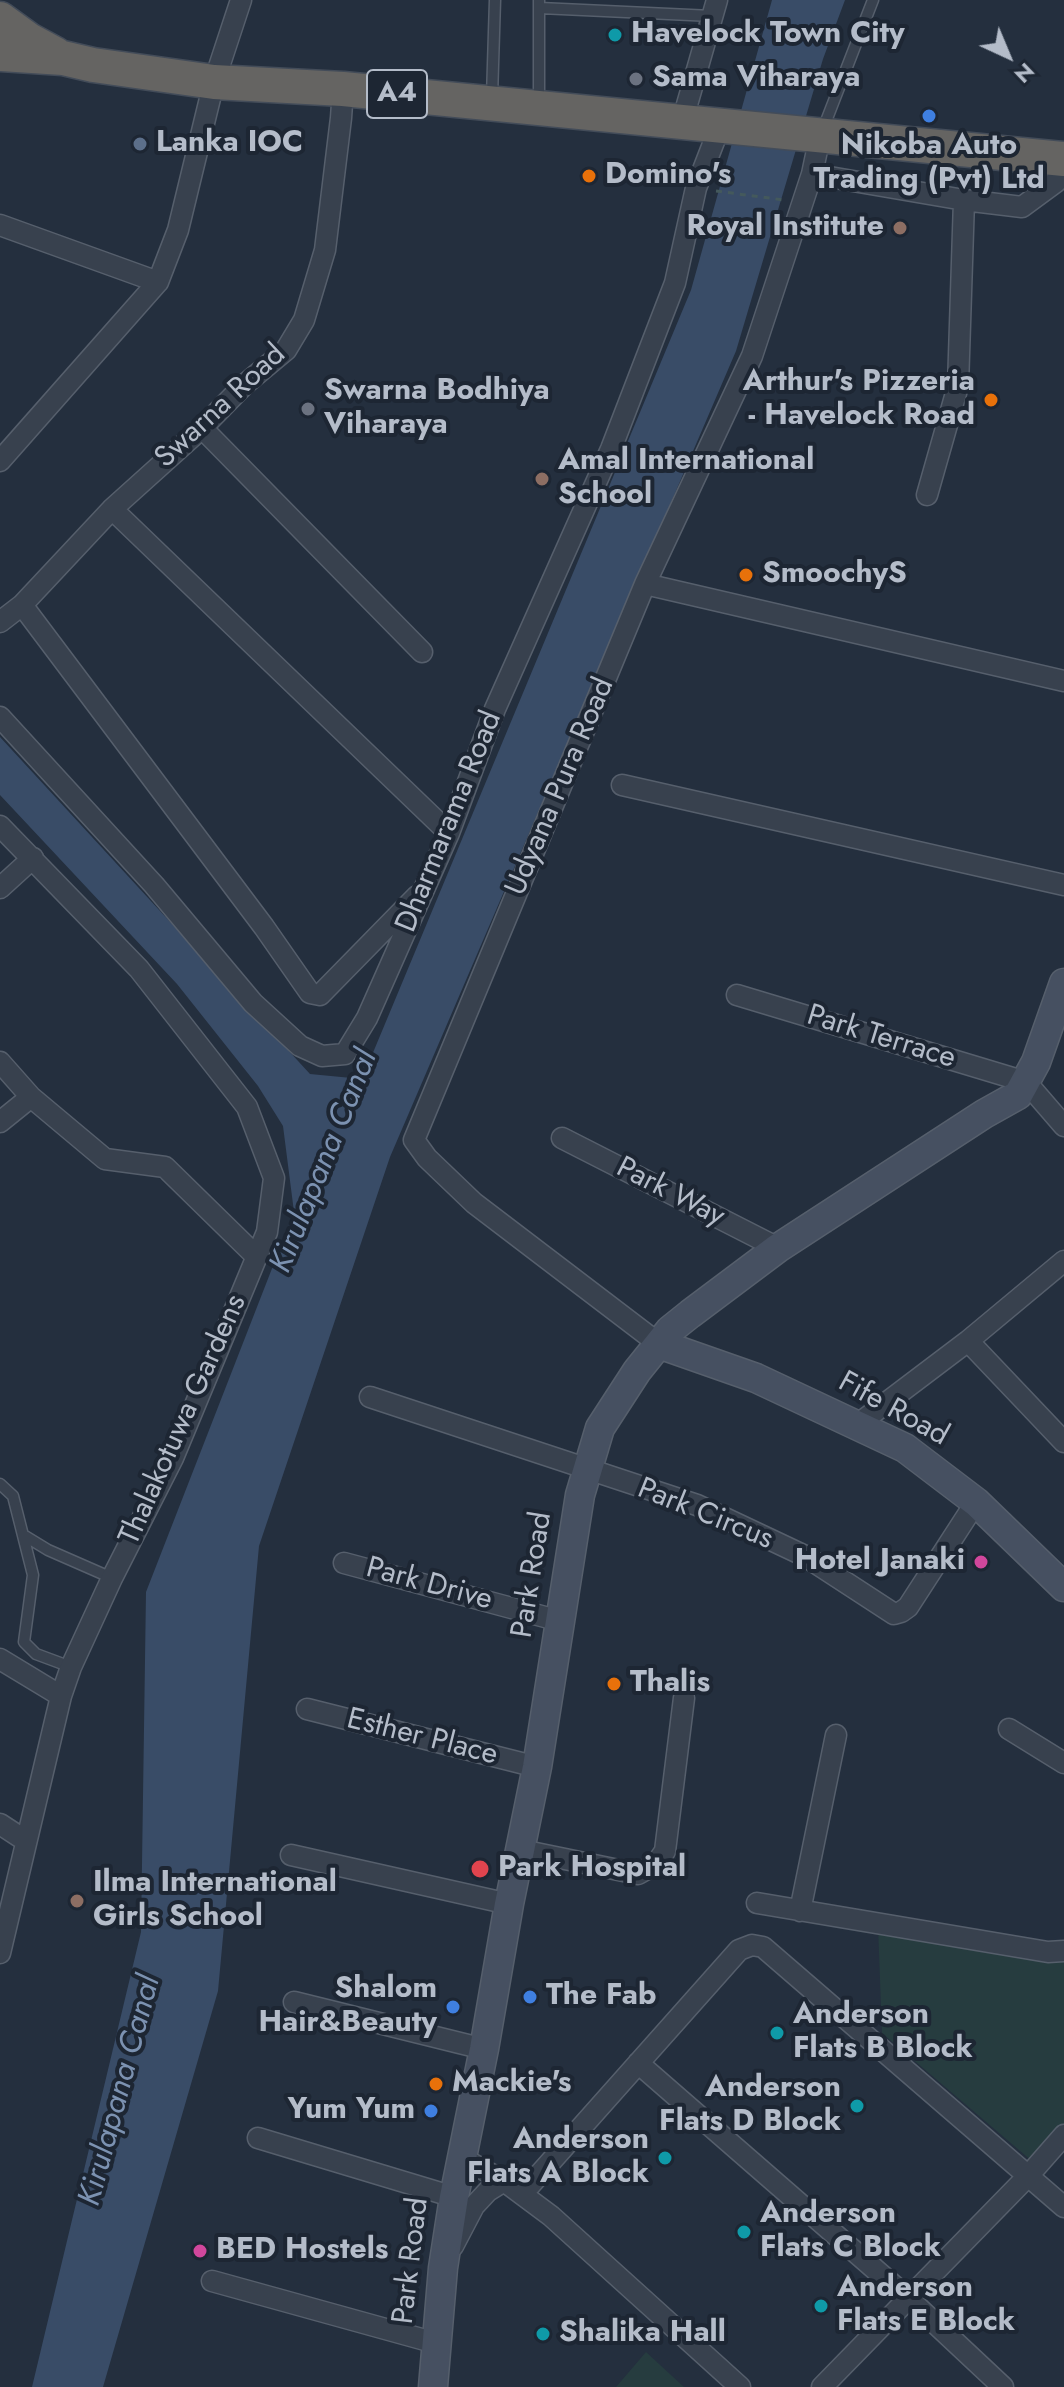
<!DOCTYPE html>
<style>
body{margin:0}
#map{position:relative;width:1064px;height:2387px;overflow:hidden;background:#242f3e;font-family:Jost,sans-serif}
canvas{display:block}
.north{position:absolute;left:968px;top:16px;width:80px;height:80px;-webkit-text-stroke:6px #1d2633;paint-order:stroke;rotate:136deg;font-size:22px;font-weight:700;line-height:32px;text-align:center;color:#b4bcc9}
.north::after{content:'';display:block;margin:auto;width:28px;height:36px;background:#b4bcc9;clip-path:polygon(50% 0,100% 100%,50% 72%,0 100%)}
</style>
<div id="map">
<canvas width="1064" height="2387"></canvas>
<div class="north">N</div>
</div>
<script>
const c = document.querySelector('canvas').getContext('2d');
c.lineJoin = 'round';
function fillPath(path, color) {
  c.fillStyle = color;
  c.fill(path, 'evenodd');
}
function toPath(rows) {
  const path = new Path2D();
  for (const r of rows) {
    path.moveTo(r[0], r[1]);
    for (let i = 2; i < r.length; i += 2) path.lineTo(r[i], r[i + 1]);
  }
  return path;
}
function strokePath(path, color, width, dash) {
  c.strokeStyle = color;
  c.lineWidth = width;
  c.lineCap = dash ? 'butt' : 'round';
  c.setLineDash(dash || []);
  c.stroke(path);
}
function write(font, color, halo, rows, align = 'center') {
  c.font = font + ' Jost,sans-serif';
  c.lineWidth = 8;
  c.setLineDash([]);
  c.textBaseline = 'middle';
  c.strokeStyle = halo;
  c.fillStyle = color;
  for (const [text, x, y, turn = 0] of rows) {
    c.save();
    c.translate(x, y);
    c.rotate((+turn || 0) * Math.PI / 180);
    c.textAlign = isNaN(turn) ? turn : align;
    if (halo) c.strokeText(text, 0, 0);
    c.fillText(text, 0, 0);
    c.restore();
  }
}
fillPath(toPath([
 [878,1926,1064,1948,1064,2128,1033,2162,882,2033],
 [646,2352,684,2387,616,2387]
]), '#263c3f');
fillPath(toPath([
 [772,0,845,0,823,59,736,351,390,1157,259,1546,218,1991,103,2387,32,2387,141,1932,146,1592,294,1212,283,1126,258,1086,177,984,0,795,0,737,310,1074,362,1079,691,290]
]), '#394c67');
const service = toPath([
 [540,8,712,16],
 [492,97,495,0],
 [539,102,539,0],
 [823,129,873,0],
 [0,1484,13,1496,33,1575,24,1642,36,1654,71,1667],
 [25,1536,48,1550,112,1578]
]);
const minor = toPath([
 [682,122,717,0],
 [812,174,964,200,1022,207,1056,182,1064,159],
 [0,225,158,282],
 [202,428,422,652],
 [0,461,158,282,178,230,214,82,241,0],
 [927,495,958,386,964,200],
 [112,509,449,833],
 [645,584,1064,681],
 [22,605,264,927,310,993,320,995,417,896],
 [0,622,22,605,112,509,202,428,244,385,286,350,304,320,325,250,341,118,343,89],
 [0,717,154,885,253,1003,300,1046,322,1056,345,1054,367,1018,449,833,495,709,611,449,675,283,696,188,720,126],
 [622,785,1064,885],
 [0,826,139,969,247,1107,274,1178,267,1232,173,1458,112,1578,71,1667,61,1696,0,1953],
 [0,888,33,858],
 [737,995,1026,1082,1064,1126],
 [0,1062,31,1097,0,1122],
 [31,1097,105,1159,165,1167,257,1257],
 [562,1138,778,1248],
 [968,1341,1064,1442],
 [659,1344,474,1203,427,1158,414,1140,645,584,752,356,812,174,820,136],
 [370,1397,697,1505,805,1556,894,1614,901,1612,908,1607,976,1502],
 [857,1425,968,1341,1064,1261],
 [344,1563,560,1621],
 [0,1659,61,1696],
 [307,1709,537,1767],
 [1009,1729,1064,1763],
 [0,1824,26,1841],
 [521,1850,638,1874,656,1864,665,1851,684,1698],
 [291,1855,509,1904],
 [757,1903,1048,1952,1064,1951],
 [800,1911,836,1735],
 [294,2002,484,2049],
 [638,2063,908,2298,1003,2387],
 [258,2138,454,2197],
 [462,2158,504,2181,551,2216,740,2387],
 [522,2194,739,1950,752,1945,763,1947,1064,2207],
 [453,2246,474,2206,488,2191,504,2181],
 [212,2281,436,2343],
 [822,2387,1029,2175,1064,2135]
]);
const secondary = toPath([
 [659,1344,756,1378,905,1448,976,1502,1064,1587],
 [433,2387,443,2268,454,2197,484,2049,509,1904,537,1767,580,1495,600,1428,637,1371,670,1330,690,1314,778,1248,984,1114,1018,1095,1036,1062,1064,983]
]);
const trunk = toPath([
 [0,19,29,40,55,54],
 [0,54,63,58,93,65,214,82,343,89,1064,159]
]);
strokePath(service, '#565f6c', 13);
strokePath(minor, '#565f6c', 23);
strokePath(secondary, '#565f6c', 31);
strokePath(trunk, '#434c59', 37);
strokePath(toPath([
 [716,191,784,200]
]), '#44595c', 3, [6, 6]);
strokePath(service, '#38414e', 10);
strokePath(minor, '#38414e', 20);
strokePath(secondary, '#465061', 28);
strokePath(trunk, '#656462', 34);
for (const [x, y, r, color] of [
 [615,35,8,"#0f9aa8"],
 [636,79,8,"#6b7280"],
 [929,116,8,"#3f7fe0"],
 [140,144,8,"#5c6f8a"],
 [589,176,8,"#e8710a"],
 [900,228,8,"#8d6e63"],
 [991,400,8,"#e8710a"],
 [308,409,8,"#6b7280"],
 [542,479,8,"#8d6e63"],
 [746,575,8,"#e8710a"],
 [981,1562,8,"#d1479c"],
 [614,1684,8,"#e8710a"],
 [480,1869,10,"#e0444e"],
 [77,1901,8,"#8d6e63"],
 [530,1997,8,"#3f7fe0"],
 [453,2007,8,"#3f7fe0"],
 [777,2033,8,"#0f9aa8"],
 [436,2084,8,"#e8710a"],
 [857,2106,8,"#0f9aa8"],
 [431,2111,8,"#3f7fe0"],
 [665,2158,8,"#0f9aa8"],
 [744,2232,8,"#0f9aa8"],
 [200,2251,8,"#d1479c"],
 [821,2306,8,"#0f9aa8"],
 [543,2334,8,"#0f9aa8"]
]) {
  const dot = new Path2D();
  dot.arc(x, y, r, 0, 2 * Math.PI);
  c.fillStyle = color;
  c.fill(dot);
  strokePath(dot, '#1d2633', 3);
}
for (const [x, y, w] of [
 [397,94,60]
]) {
  const box = new Path2D();
  box.roundRect(x - w / 2, y - 24, w, 48, 6);
  c.fillStyle = '#1d2633';
  c.fill(box);
  strokePath(box, '#b4bcc9', 2);
}
write('bold 28px', '#b4bcc9', null, [
 ["A4",397,94]
]);
write('bold 30px', '#b4bcc9', '#1d2633', [
 ["Havelock Town City",631,35],
 ["Sama Viharaya",652,79],
 ["Lanka IOC",156,144],
 ["Nikoba Auto",929,147,"center"],
 ["Trading (Pvt) Ltd",929,181,"center"],
 ["Domino's",605,176],
 ["Royal Institute",884,228,"right"],
 ["Arthur's Pizzeria",975,383,"right"],
 ["- Havelock Road",975,417,"right"],
 ["Swarna Bodhiya",324,392],
 ["Viharaya",324,426],
 ["Amal International",558,462],
 ["School",558,496],
 ["SmoochyS",762,575],
 ["Hotel Janaki",965,1562,"right"],
 ["Thalis",630,1684],
 ["Park Hospital",498,1869],
 ["Ilma International",93,1884],
 ["Girls School",93,1918],
 ["Shalom",437,1990,"right"],
 ["Hair&Beauty",437,2024,"right"],
 ["The Fab",546,1997],
 ["Anderson",793,2016],
 ["Flats B Block",793,2050],
 ["Mackie's",452,2084],
 ["Anderson",841,2089,"right"],
 ["Flats D Block",841,2123,"right"],
 ["Yum Yum",415,2111,"right"],
 ["Anderson",649,2141,"right"],
 ["Flats A Block",649,2175,"right"],
 ["Anderson",760,2215],
 ["Flats C Block",760,2249],
 ["BED Hostels",216,2251],
 ["Anderson",837,2289],
 ["Flats E Block",837,2323],
 ["Shalika Hall",559,2334]
], 'left');
write('30px', '#b4bcc9', '#1d2633', [
 ["Swarna Road",221,407,-43],
 ["Udyana Pura Road",561,787,-67],
 ["Dharmarama Road",450,822,-68],
 ["Park Terrace",881,1038,17],
 ["Park Way",670,1193,27],
 ["Fife Road",893,1410,29],
 ["Thalakotuwa Gardens",184,1420,-66],
 ["Park Circus",705,1515,22],
 ["Park Road",533,1575,-81],
 ["Park Drive",429,1585,15],
 ["Esther Place",422,1738,14],
 ["Park Road",412,2261,-83]
]);
write('italic 32px', '#7c92b1', '#1d2633', [
 ["Kirulapana Canal",325,1162,-68],
 ["Kirulapana Canal",121,2091,-75]
]);
</script>
